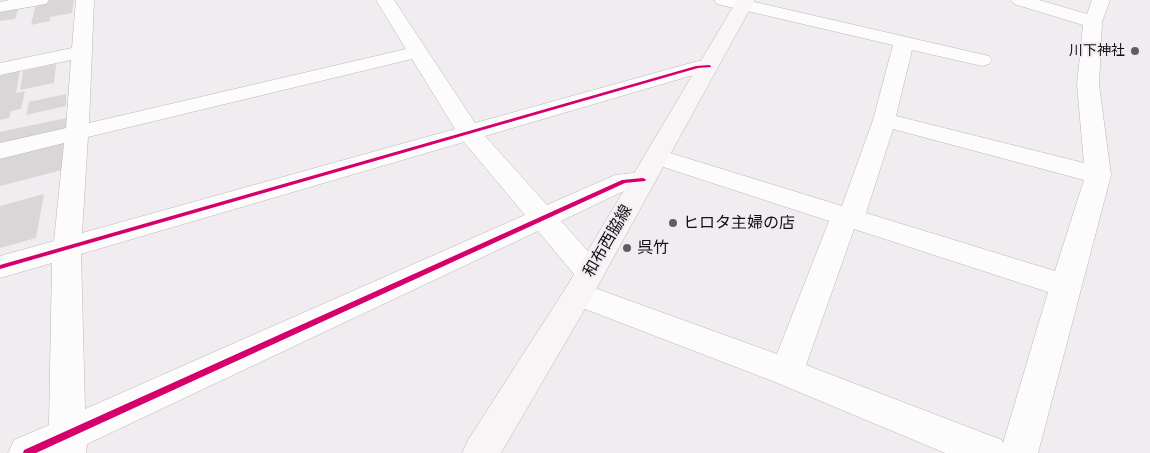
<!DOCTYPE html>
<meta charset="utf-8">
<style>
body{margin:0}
canvas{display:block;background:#f1ecf0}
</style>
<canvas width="1150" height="453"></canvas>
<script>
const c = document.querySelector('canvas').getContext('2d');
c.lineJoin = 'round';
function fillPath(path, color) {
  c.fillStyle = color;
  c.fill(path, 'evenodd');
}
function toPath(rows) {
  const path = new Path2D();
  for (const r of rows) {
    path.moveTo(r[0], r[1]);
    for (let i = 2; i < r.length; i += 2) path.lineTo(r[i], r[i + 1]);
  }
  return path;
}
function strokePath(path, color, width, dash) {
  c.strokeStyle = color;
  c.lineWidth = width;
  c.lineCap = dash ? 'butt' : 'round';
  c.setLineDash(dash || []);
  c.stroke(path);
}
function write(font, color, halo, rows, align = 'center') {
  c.font = font + ' Karla,"Noto Sans JP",sans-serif';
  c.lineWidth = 4;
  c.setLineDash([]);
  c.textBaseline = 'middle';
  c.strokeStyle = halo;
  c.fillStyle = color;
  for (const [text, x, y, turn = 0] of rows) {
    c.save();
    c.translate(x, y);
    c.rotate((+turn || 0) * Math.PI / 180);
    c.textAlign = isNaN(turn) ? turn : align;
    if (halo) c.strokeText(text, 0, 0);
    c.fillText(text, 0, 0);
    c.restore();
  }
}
fillPath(toPath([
 [51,0,74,0,72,13,50,17,50,21,31,25,36,3],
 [19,6,15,19,0,21,0,9],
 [56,64,54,83,20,90,23,71],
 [20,71,16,93,25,91,21,109,11,111,9,118,0,120,0,76],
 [66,94,66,106,26,115,29,102],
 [66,118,67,131,0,147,0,132],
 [67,138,66,169,0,186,0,154],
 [44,194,36,238,0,248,0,206]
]), '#dad6d7');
const street = toPath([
 [9,0,49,0,46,4,0,12,0,2,9,0],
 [76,0,94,0,89,123,406,49,376,0,394,0,475,123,698,61,709,60,716,62,719,66,716,70,700,73,485,136,547,205,615,175,643,172,652,174,656,180,652,186,628,189,561,221,599,264,604,272,599,280,589,283,579,280,538,231,87,444,86,453,8,453,14,440,49,425,52,263,0,278,0,256,54,241,64,143,0,159,0,143,66,128,71,60,0,75,0,63,72,48,76,0],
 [412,59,455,129,82,233,88,137,412,59],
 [464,142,525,215,85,409,81,254,464,142],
 [714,0,746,0,989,56,992,60,989,64,982,66,912,50,896,116,1084,163,1077,85,1083,25,1014,4,1011,0,1039,0,1087,14,1092,0,1110,0,1102,22,1099,85,1111,175,1038,453,945,453,775,382,567,302,563,294,567,286,578,282,777,354,829,221,648,162,645,157,648,152,657,149,842,206,873,120,893,45,717,4,714,0],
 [893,129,1084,180,1055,271,866,213,893,129],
 [854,229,1048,292,1003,443,1002,440,806,365,854,229]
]);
const secondary = toPath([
 [737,0,755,0,589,302,501,453,462,453,468,440,567,286,737,0]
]);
strokePath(street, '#b9b5b8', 1);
strokePath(secondary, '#b9b5b8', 1);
fillPath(street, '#fdfcfd');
fillPath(secondary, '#f9f5f6');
fillPath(toPath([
 [709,65,711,66,711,67,698,68,0,269,0,265,696,66,709,65],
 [643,178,645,179,646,180,645,181,625,183,36,453,23,453,24,450,622,180,643,178]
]), '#d6006c');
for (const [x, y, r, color] of [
 [1135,51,5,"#605d60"],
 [673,223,5,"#605d60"],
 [627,248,5,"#605d60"]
]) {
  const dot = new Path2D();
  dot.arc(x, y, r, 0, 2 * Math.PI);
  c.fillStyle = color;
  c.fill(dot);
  strokePath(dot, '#f2ebf1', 2);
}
write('14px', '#121012', '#f2ebf1', [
 ["川下神社",1125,51]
], 'right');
write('16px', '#121012', '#f2ebf1', [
 ["ヒロタ主婦の店",683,223],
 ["呉竹",637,248]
], 'left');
write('16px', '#121012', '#f2ebf1', [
 ["和布西脇線",608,241,-60]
]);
</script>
